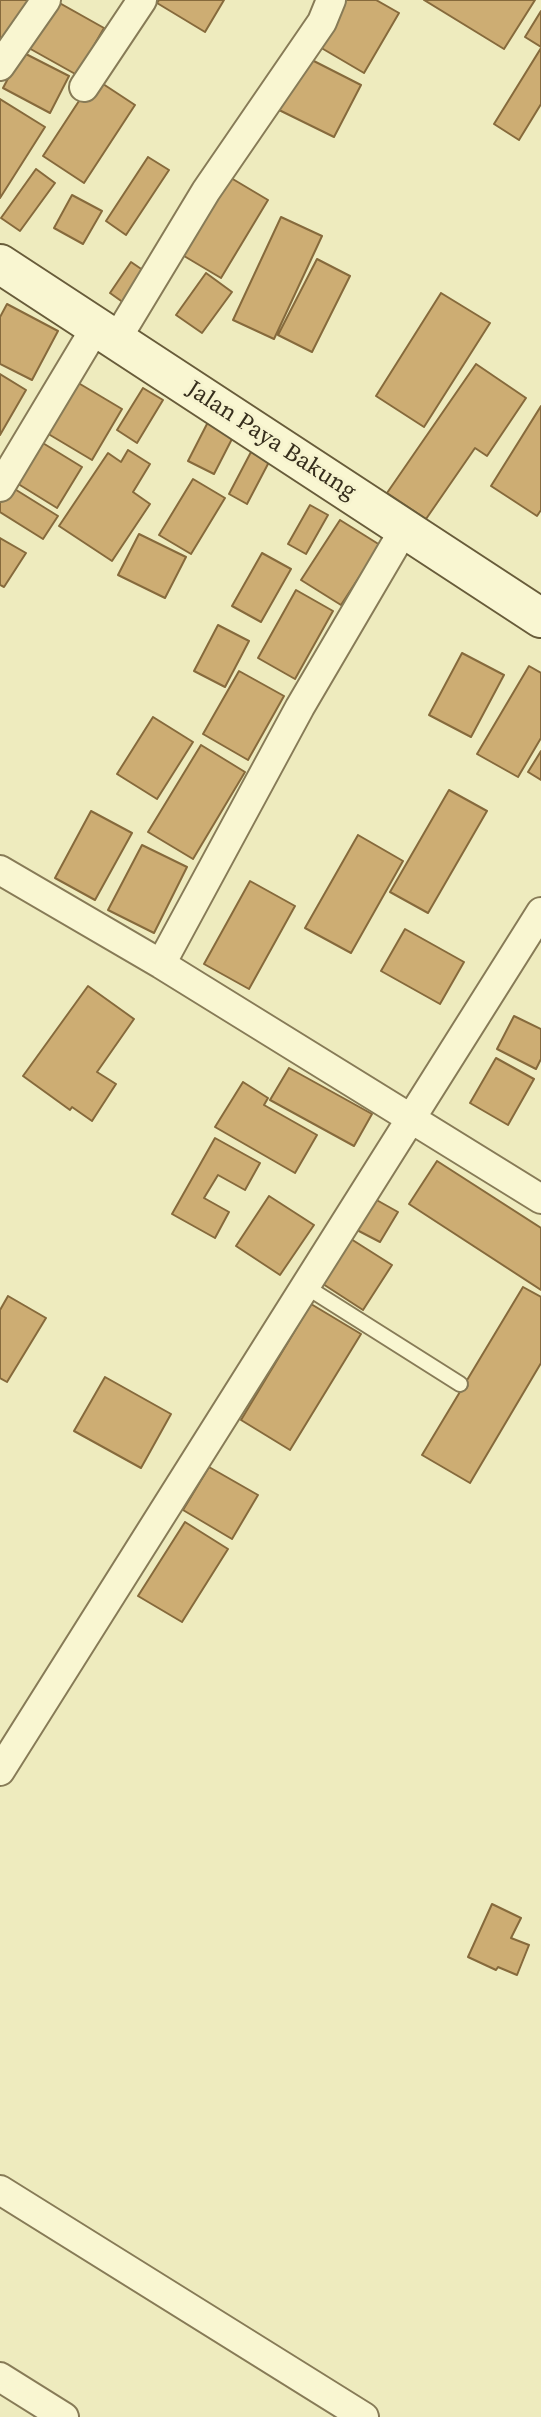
<!DOCTYPE html>
<style>
body{margin:0}
canvas{display:block;background:#eeebbe}
</style>
<canvas width="541" height="2417"></canvas>
<script>
const c = document.querySelector('canvas').getContext('2d');
c.lineJoin = 'round';
function fillPath(path, color) {
  c.fillStyle = color;
  c.fill(path, 'evenodd');
}
function toPath(rows) {
  const path = new Path2D();
  for (const r of rows) {
    path.moveTo(r[0], r[1]);
    for (let i = 2; i < r.length; i += 2) path.lineTo(r[i], r[i + 1]);
  }
  return path;
}
function strokePath(path, color, width, dash) {
  c.strokeStyle = color;
  c.lineWidth = width;
  c.lineCap = dash ? 'butt' : 'round';
  c.setLineDash(dash || []);
  c.stroke(path);
}
function write(font, color, halo, rows, align = 'center') {
  c.font = font + ' "Source Serif 4",serif';
  c.lineWidth = 6;
  c.setLineDash([]);
  c.textBaseline = 'middle';
  c.strokeStyle = halo;
  c.fillStyle = color;
  for (const [text, x, y, turn = 0] of rows) {
    c.save();
    c.translate(x, y);
    c.rotate((+turn || 0) * Math.PI / 180);
    c.textAlign = isNaN(turn) ? turn : align;
    if (halo) c.strokeText(text, 0, 0);
    c.fillText(text, 0, 0);
    c.restore();
  }
}
const building = toPath([
 [0,0,35,0,0,57,0,0],
 [54,0,104,28,77,75,27,47,54,0],
 [159,0,224,0,205,32,157,3,159,0],
 [345,0,376,0,399,13,364,73,318,46,345,0],
 [424,0,535,0,504,49,424,0],
 [541,11,541,47,525,37,541,11],
 [541,48,541,104,519,140,494,124,541,48],
 [22,52,69,76,50,113,3,88,22,52],
 [304,56,361,85,334,137,277,109,304,56],
 [94,78,135,105,84,183,43,156,94,78],
 [0,99,45,127,0,198,0,99],
 [148,157,169,170,126,235,106,221,148,157],
 [36,169,55,183,20,231,1,218,36,169],
 [226,175,268,200,221,278,179,253,226,175],
 [72,195,102,211,83,244,54,228,72,195],
 [281,217,322,236,274,339,233,320,281,217],
 [317,259,350,276,312,352,278,335,317,259],
 [131,262,153,277,131,308,110,293,131,262],
 [206,273,232,292,202,333,176,315,206,273],
 [441,293,490,323,424,427,376,396,441,293],
 [7,304,58,331,32,380,0,364,0,317,7,304],
 [476,364,526,398,487,456,475,448,426,519,387,493,476,364],
 [0,374,26,390,0,435,0,374],
 [70,378,122,409,92,460,40,429,70,378],
 [143,388,163,400,137,443,117,430,143,388],
 [541,406,541,510,537,516,491,486,541,406],
 [208,422,234,435,214,474,188,461,208,422],
 [33,437,82,467,57,508,7,477,33,437],
 [128,450,150,464,133,492,150,504,112,561,59,526,108,453,121,462,128,450],
 [251,452,269,462,247,504,229,494,251,452],
 [193,479,225,498,191,554,159,535,193,479],
 [5,483,58,516,43,539,0,512,0,491,5,483],
 [310,505,328,515,306,554,288,544,310,505],
 [340,520,380,545,341,605,301,580,340,520],
 [139,534,186,557,165,598,118,575,139,534],
 [0,538,26,553,4,587,0,585,0,538],
 [262,553,291,569,261,622,232,606,262,553],
 [296,590,333,611,295,679,258,658,296,590],
 [218,625,249,641,225,687,194,671,218,625],
 [462,653,504,675,471,737,429,715,462,653],
 [529,666,541,673,541,738,518,777,477,754,529,666],
 [239,671,284,696,248,760,203,734,239,671],
 [153,717,193,742,157,799,117,774,153,717],
 [201,745,245,772,193,859,148,832,201,745],
 [541,751,541,780,528,772,541,751],
 [449,790,487,811,428,913,390,892,449,790],
 [91,811,132,833,95,900,55,878,91,811],
 [358,835,403,861,351,953,305,928,358,835],
 [142,845,187,867,154,933,108,910,142,845],
 [250,881,295,906,249,989,204,964,250,881],
 [405,929,464,962,440,1004,381,971,405,929],
 [88,986,134,1019,97,1072,116,1084,92,1121,72,1107,70,1110,23,1076,88,986],
 [514,1016,541,1029,541,1059,536,1069,497,1049,514,1016],
 [496,1058,534,1079,508,1125,470,1103,496,1058],
 [289,1068,372,1114,354,1146,270,1100,289,1068],
 [243,1082,268,1098,264,1105,317,1135,295,1173,215,1127,243,1082],
 [215,1138,260,1163,245,1190,218,1175,204,1198,229,1212,215,1238,172,1214,215,1138],
 [437,1161,541,1228,541,1290,409,1204,437,1161],
 [269,1196,314,1225,280,1275,236,1246,269,1196],
 [373,1198,398,1212,380,1242,355,1229,373,1198],
 [351,1239,392,1265,363,1310,323,1284,351,1239],
 [523,1287,541,1297,541,1363,470,1483,422,1455,523,1287],
 [8,1296,46,1318,7,1382,0,1378,0,1310,8,1296],
 [311,1304,361,1334,290,1450,241,1420,311,1304],
 [105,1377,171,1414,141,1468,74,1431,105,1377],
 [209,1467,258,1495,232,1539,183,1510,209,1467],
 [185,1522,228,1549,182,1622,138,1596,185,1522],
 [492,1904,521,1918,511,1938,529,1945,517,1975,498,1967,496,1970,468,1957,492,1904]
]);
fillPath(building, '#cdad73');
strokePath(building, '#866a3c', 2);
const service = toPath([
 [305,1286,460,1384]
]);
const minor = toPath([
 [0,66,46,0],
 [84,87,142,0],
 [116,340,206,191,322,22,331,0],
 [0,487,96,327],
 [0,870,161,964,541,1199],
 [161,964,300,707,405,528],
 [0,1771,541,912],
 [0,2190,364,2417],
 [0,2377,64,2417]
]);
const secondary = toPath([
 [0,264,541,618]
]);
strokePath(service, '#877b57', 18);
strokePath(minor, '#877b57', 32);
strokePath(secondary, '#685c3a', 42);
strokePath(service, '#f9f6d1', 14);
strokePath(minor, '#f9f6d1', 28);
strokePath(secondary, '#f9f6d1', 38);
write('24px', '#362e1c', '#f6f3ce', [
 ["Jalan Paya Bakung",271,441,33]
]);
</script>
